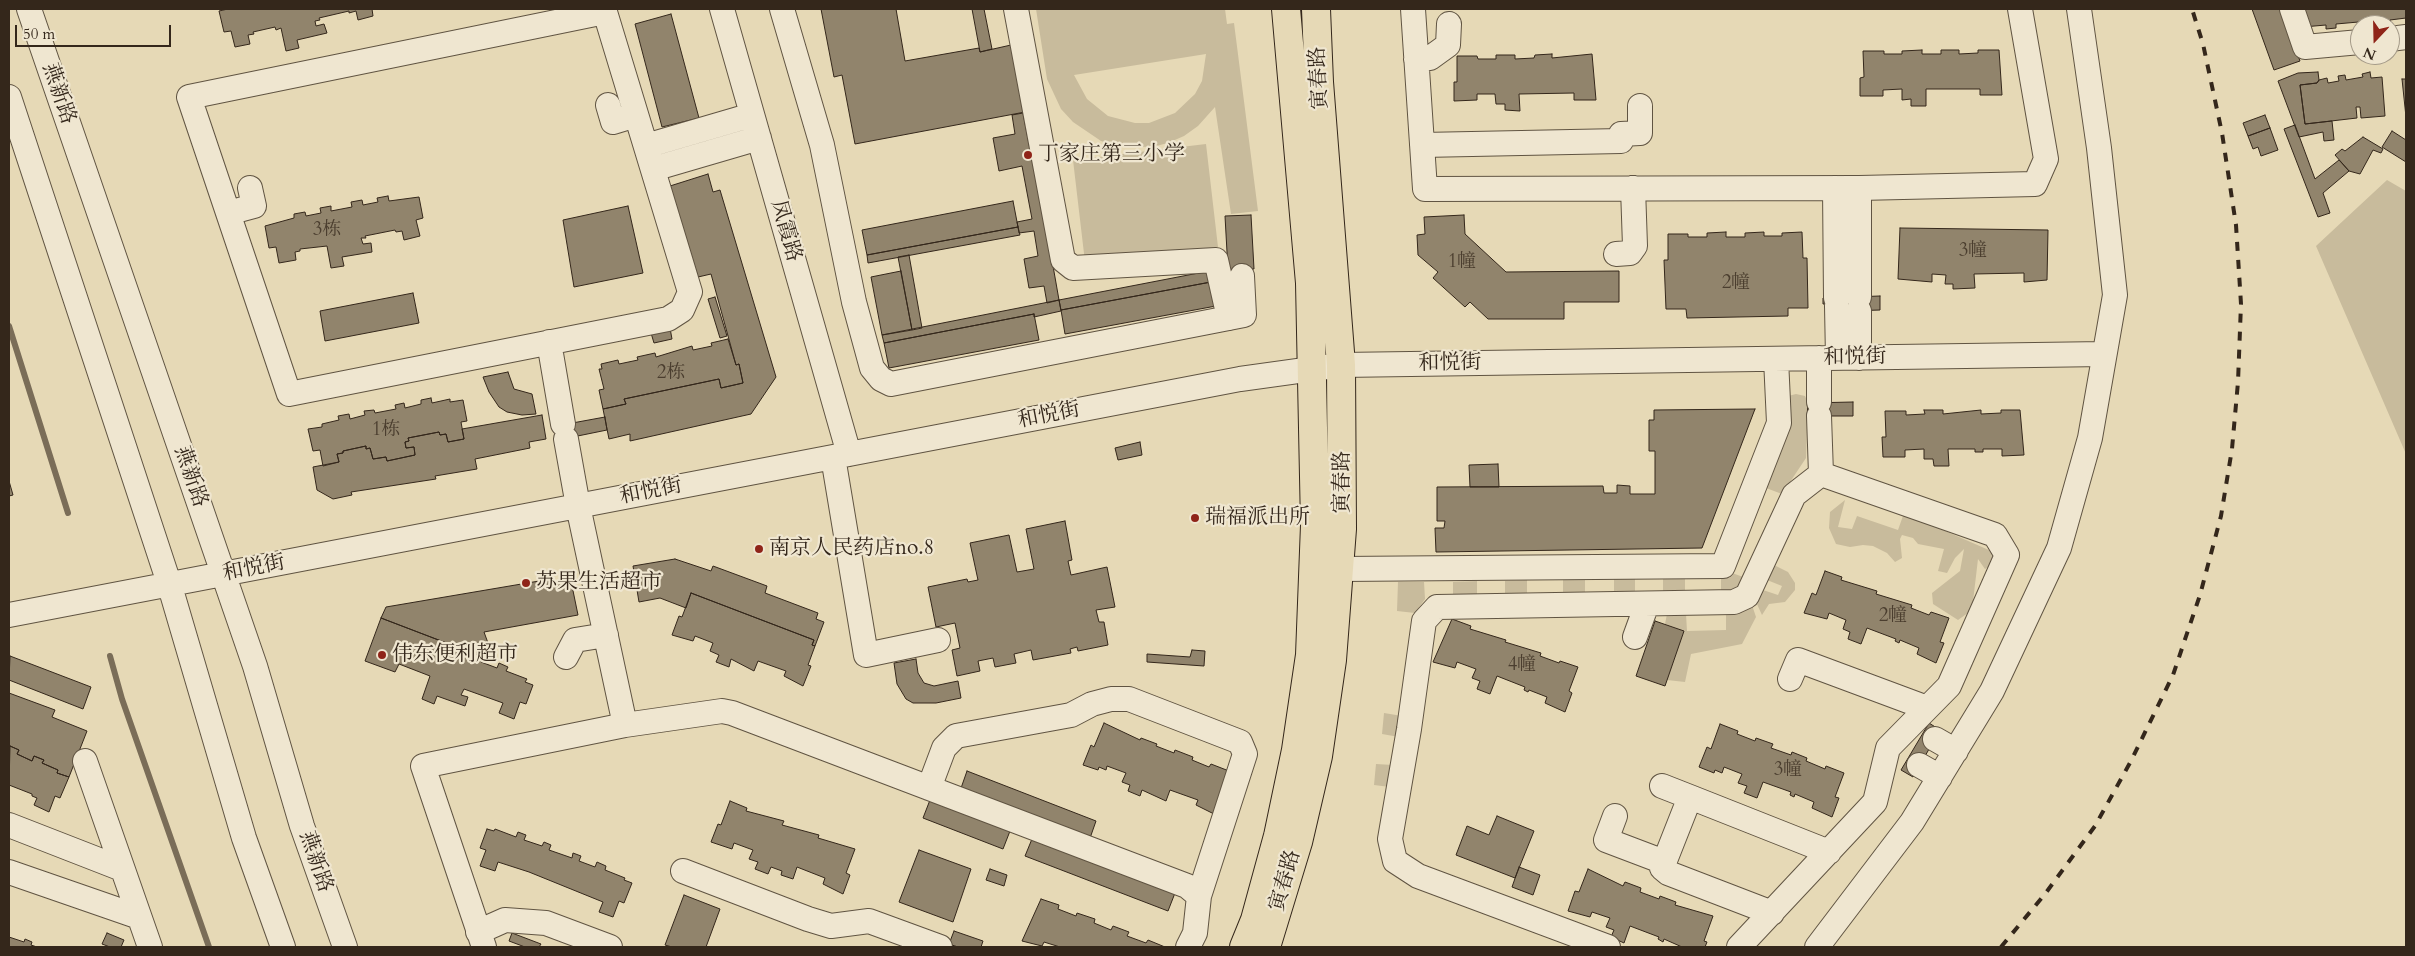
<!DOCTYPE html>
<meta charset="utf-8">
<style>
body{margin:0}
#map{position:relative;width:2415px;height:956px;overflow:hidden;background:#e6d9b6;font-family:Cardo,serif}
canvas{display:block}
.frame{position:absolute;inset:0;border:10px solid #34271b;pointer-events:none}
.north{position:absolute;left:2350px;top:15px;width:50px;height:50px;box-sizing:border-box;background:#efe6d0;border:1px solid #a49a88;border-radius:50%;rotate:201deg;font-size:14px;font-weight:700;line-height:20px;text-align:center;color:#34271b}
.north::after{content:'';display:block;margin:auto;width:18px;height:22px;background:#8f2418;clip-path:polygon(50% 0,100% 100%,50% 72%,0 100%)}
.scale{position:absolute;left:15px;top:25px;width:156px;height:22px;box-sizing:border-box;border:2px solid #34271b;border-top:0;padding-left:6px;font-size:15px;line-height:18px;white-space:nowrap;color:#34271b;-webkit-text-stroke:4px #efe6d0;paint-order:stroke}
</style>
<div id="map">
<canvas width="2415" height="956"></canvas>
<div class="frame"></div>
<div class="north">N</div>
<div class="scale">50 m</div>
</div>
<script>
const c = document.querySelector('canvas').getContext('2d');
c.lineJoin = 'round';
function fillPath(path, color) {
  c.fillStyle = color;
  c.fill(path, 'evenodd');
}
function toPath(rows) {
  const path = new Path2D();
  for (const r of rows) {
    path.moveTo(r[0], r[1]);
    for (let i = 2; i < r.length; i += 2) path.lineTo(r[i], r[i + 1]);
  }
  return path;
}
function strokePath(path, color, width, dash) {
  c.strokeStyle = color;
  c.lineWidth = width;
  c.lineCap = dash ? 'butt' : 'round';
  c.setLineDash(dash || []);
  c.stroke(path);
}
function write(font, color, halo, rows, align = 'center') {
  c.font = font + ' Cardo,"Noto Serif SC",serif';
  c.lineWidth = 4.5;
  c.setLineDash([]);
  c.textBaseline = 'middle';
  c.strokeStyle = halo;
  c.fillStyle = color;
  for (const [text, x, y, turn = 0] of rows) {
    c.save();
    c.translate(x, y);
    c.rotate((+turn || 0) * Math.PI / 180);
    c.textAlign = isNaN(turn) ? turn : align;
    if (halo) c.strokeText(text, 0, 0);
    c.fillText(text, 0, 0);
    c.restore();
  }
}
fillPath(toPath([
 [1036,9,1225,9,1227,24,1234,23,1258,211,1231,214,1215,107,1198,126,1184,136,1168,143,1152,147,1117,146,1101,141,1073,122,1061,109,1047,79],
 [1206,54,1202,81,1195,94,1175,113,1149,123,1135,123,1108,116,1087,99,1074,75],
 [1206,144,1218,247,1085,262,1073,160],
 [2387,180,2406,191,2406,454,2316,246],
 [1796,394,1805,396,1808,403,1806,458,1782,494,1766,488,1788,396],
 [1845,500,1838,527,1852,529,1857,516,1898,530,1904,513,1998,554,1996,563,1985,569,1978,559,1972,610,1958,620,1933,604,1932,593,1960,571,1964,549,1955,558,1947,573,1938,571,1944,549,1918,544,1913,538,1902,535,1900,539,1902,558,1895,562,1887,553,1873,546,1863,545,1850,547,1836,544,1829,528,1830,512],
 [1772,564,1788,572,1795,583,1795,590,1785,602,1769,604,1762,615,1756,602,1763,590,1778,595,1782,586,1767,580],
 [1732,573,1749,579,1744,587,1721,594,1721,578,1730,578],
 [1685,578,1685,595,1663,595,1663,579],
 [1585,579,1585,596,1563,597,1563,580],
 [1614,579,1635,579,1635,596,1614,596],
 [1527,580,1527,597,1505,598,1505,581],
 [1477,581,1477,598,1453,598,1453,582],
 [1398,582,1424,582,1425,599,1415,613,1397,611],
 [1752,605,1756,617,1742,644,1691,654,1685,682,1667,680,1684,631,1665,624,1667,614,1686,614,1687,631,1726,630,1726,613,1746,610],
 [1384,713,1402,716,1399,737,1382,734],
 [1376,764,1393,765,1390,787,1374,785]
]), '#c8bb9c');
strokePath(toPath([
 [9,326,68,513],
 [110,656,122,699,209,947]
]), '#7a6d58', 6);
const building = toPath([
 [228,9,372,9,373,16,358,20,356,11,349,13,349,11,319,18,320,20,315,21,316,26,324,24,327,33,297,40,299,48,286,51,281,28,276,30,275,27,253,32,254,34,248,35,250,44,235,47,231,31,224,32,219,11,228,9],
 [821,9,896,9,905,61,979,48,980,52,1011,45,1025,112,855,144,842,75,834,77,821,9],
 [972,9,984,9,992,49,980,52,972,9],
 [2252,9,2281,9,2300,61,2274,70,2252,9],
 [2302,9,2406,9,2406,18,2390,20,2391,23,2381,24,2381,20,2336,24,2336,28,2326,29,2326,25,2303,27,2302,9],
 [671,14,699,118,662,127,635,24,671,14],
 [1922,50,1922,54,1941,54,1941,50,1959,50,1959,54,1978,53,1978,50,1999,50,2002,95,1980,95,1980,89,1926,89,1926,106,1911,106,1911,99,1902,100,1902,89,1883,90,1883,96,1860,96,1860,78,1864,77,1863,51,1884,51,1884,54,1902,54,1902,51,1922,50],
 [1552,54,1552,58,1592,54,1596,100,1574,100,1574,93,1519,94,1520,111,1505,110,1505,104,1496,104,1495,94,1477,94,1477,100,1454,101,1454,82,1457,82,1457,56,1477,56,1478,59,1496,59,1496,55,1515,55,1515,59,1534,58,1535,55,1552,54],
 [2318,72,2319,80,2317,83,2300,85,2305,124,2332,121,2334,140,2324,141,2323,132,2299,137,2278,81,2298,73,2318,72],
 [2370,72,2371,78,2382,77,2385,116,2361,118,2360,107,2356,107,2357,118,2305,124,2300,85,2317,83,2319,80,2327,78,2328,83,2339,81,2338,76,2345,75,2346,80,2363,77,2362,74,2370,72],
 [2402,79,2406,79,2406,117,2402,79],
 [1023,113,1032,159,1034,158,1059,300,1047,303,1044,286,1029,288,1024,259,1038,256,1034,231,1019,233,1018,227,1017,222,1032,219,1022,166,999,171,993,138,1015,134,1012,115,1023,113],
 [2265,115,2270,128,2248,136,2243,123,2265,115],
 [2295,125,2315,179,2339,160,2349,171,2323,193,2330,213,2318,217,2284,129,2295,125],
 [2270,128,2278,150,2261,156,2258,147,2253,149,2248,136,2270,128],
 [2392,131,2406,140,2406,162,2382,147,2392,131],
 [2363,137,2383,149,2381,153,2373,150,2360,174,2349,171,2335,155,2342,149,2345,151,2363,137],
 [708,174,713,192,720,190,776,377,751,414,630,441,630,434,609,439,603,409,626,404,624,399,719,379,721,388,743,383,739,364,736,365,711,274,698,277,670,186,708,174],
 [388,196,389,201,419,197,423,218,416,220,420,236,404,240,402,231,396,232,395,230,365,236,366,238,361,238,363,244,371,243,372,252,342,257,344,266,331,268,327,246,300,249,300,251,295,252,296,260,279,263,276,247,269,248,265,226,294,218,294,214,305,212,306,216,321,213,320,208,331,206,331,211,352,207,351,202,362,200,363,205,378,202,377,198,388,196],
 [1013,201,1018,227,867,255,862,230,1013,201],
 [628,206,643,273,574,287,563,220,628,206],
 [1251,215,1254,269,1228,270,1225,216,1251,215],
 [1464,215,1465,234,1506,272,1619,271,1619,302,1564,302,1564,319,1488,319,1470,302,1465,307,1433,278,1438,272,1418,255,1417,235,1425,234,1424,217,1464,215],
 [1018,227,1020,235,868,263,867,255,1018,227],
 [1900,228,2048,230,2047,280,2024,282,2024,273,1974,274,1975,288,1953,289,1953,284,1945,284,1946,275,1932,274,1932,282,1898,279,1900,228],
 [1726,232,1726,237,1745,237,1745,233,1764,232,1764,236,1782,236,1782,233,1802,232,1803,258,1807,258,1808,308,1788,308,1788,316,1687,318,1686,309,1666,309,1664,260,1668,260,1668,234,1688,234,1688,237,1707,237,1707,233,1726,232],
 [909,255,922,328,912,330,898,257,909,255],
 [901,271,912,330,882,335,871,277,901,271],
 [1209,271,1211,282,1061,310,1059,300,1209,271],
 [1211,282,1216,306,1065,334,1061,310,1211,282],
 [413,293,419,323,325,341,320,311,413,293],
 [1880,296,1880,310,1848,311,1830,304,1823,304,1823,298,1880,296],
 [715,297,727,336,720,338,708,299,715,297],
 [1059,300,1061,311,1034,317,1034,314,884,343,882,335,1059,300],
 [1034,314,1039,340,889,368,884,343,1034,314],
 [670,328,672,339,654,343,651,333,670,328],
 [728,339,736,365,739,364,743,383,721,388,719,379,624,399,626,404,603,409,599,390,604,389,599,369,602,369,601,364,618,360,619,364,638,360,637,357,655,353,656,357,692,346,693,350,712,346,711,343,728,339],
 [508,372,514,389,532,394,536,414,522,415,507,412,499,407,489,392,483,377,508,372],
 [431,398,432,403,450,399,450,402,463,400,467,421,461,422,464,439,448,442,446,434,440,435,439,432,408,438,409,441,405,442,406,448,414,447,415,455,387,461,386,457,373,459,370,448,366,449,366,446,343,451,343,453,337,454,339,462,323,466,320,450,313,451,308,429,322,427,322,424,339,420,338,416,349,414,350,419,365,415,364,411,374,410,375,413,396,409,395,405,404,403,405,408,421,404,421,400,431,398],
 [1853,402,1853,416,1807,416,1808,403,1853,402],
 [1755,409,1702,548,1436,552,1435,528,1444,528,1445,521,1437,521,1437,487,1603,486,1604,493,1617,493,1617,485,1630,486,1630,494,1655,494,1655,451,1649,451,1649,420,1654,420,1654,410,1755,409],
 [1924,410,1943,410,1943,414,1981,410,1981,414,2001,413,2001,410,2020,410,2024,455,2002,456,2002,449,1983,449,1983,452,1975,452,1975,449,1948,449,1949,466,1934,466,1933,459,1924,459,1924,449,1905,450,1905,457,1883,457,1882,437,1886,437,1885,411,1906,411,1906,415,1925,414,1924,410],
 [542,415,546,439,529,442,530,448,475,459,477,469,435,476,436,479,351,492,352,495,333,499,317,490,313,467,339,462,337,454,343,453,343,451,366,446,366,449,370,448,373,459,386,457,387,461,415,455,414,447,406,448,405,442,409,441,408,438,439,432,440,435,446,434,448,442,464,439,462,429,542,415],
 [605,417,607,430,558,440,556,426,605,417],
 [1140,442,1142,455,1118,460,1115,448,1140,442],
 [1498,464,1499,487,1470,487,1469,465,1498,464],
 [9,481,13,495,9,496,9,481],
 [1065,521,1072,560,1068,561,1071,575,1107,567,1115,607,1096,610,1099,622,1104,622,1108,645,1078,651,1077,647,1070,649,1071,653,1033,660,1031,650,1014,654,1016,663,995,667,993,658,978,661,980,671,957,676,952,650,960,648,955,623,936,627,928,587,967,579,968,582,978,580,970,543,1009,535,1017,572,1034,569,1026,529,1065,521],
 [675,559,711,571,713,566,767,586,765,593,818,613,816,619,824,622,815,646,812,645,814,640,691,593,686,608,660,598,639,602,633,566,675,559],
 [1825,571,1842,577,1841,580,1877,591,1876,594,1912,605,1911,608,1929,615,1931,612,1949,618,1940,642,1944,643,1936,663,1917,654,1919,648,1900,640,1899,643,1895,641,1896,639,1867,628,1861,644,1848,639,1850,632,1843,629,1846,620,1829,613,1827,619,1804,613,1812,593,1816,595,1825,571],
 [551,579,553,584,571,581,578,615,484,632,488,643,483,657,381,618,386,607,551,579],
 [691,593,814,640,812,645,815,646,808,665,811,666,803,686,784,676,786,671,758,661,754,671,731,659,729,667,716,662,719,655,710,651,713,643,695,636,693,641,672,635,679,616,682,617,691,593],
 [381,618,483,657,481,662,497,668,499,663,508,667,506,671,527,679,525,682,533,685,526,704,520,702,514,719,499,713,503,703,464,689,461,695,468,697,465,706,437,696,434,704,422,699,430,676,399,664,395,672,365,661,381,618],
 [1452,619,1471,626,1470,629,1506,640,1505,642,1541,653,1540,656,1559,663,1560,661,1578,667,1569,691,1572,693,1565,712,1545,703,1547,697,1529,690,1528,692,1524,690,1525,687,1497,676,1490,694,1477,689,1480,681,1472,678,1476,669,1457,662,1455,668,1433,662,1452,619],
 [1655,621,1684,631,1665,686,1636,676,1655,621],
 [1192,650,1205,651,1204,666,1147,662,1147,654,1190,657,1192,650],
 [10,656,91,687,83,709,9,680,10,656],
 [916,659,918,673,924,683,934,686,958,681,961,698,936,703,913,703,906,699,897,684,894,663,916,659],
 [9,693,55,710,52,717,87,731,69,777,57,773,58,770,42,763,44,760,34,756,32,761,17,754,19,750,10,746,9,748,9,693],
 [1104,723,1140,740,1141,738,1157,744,1156,746,1174,753,1175,750,1193,757,1192,760,1209,767,1211,764,1229,771,1216,815,1196,805,1198,800,1170,790,1166,801,1142,790,1140,796,1128,791,1130,785,1122,782,1126,773,1107,766,1106,770,1099,767,1098,770,1083,765,1091,745,1094,747,1104,723],
 [1929,723,1940,730,1913,777,1901,770,1929,723],
 [1720,724,1738,731,1737,734,1755,741,1756,738,1773,744,1771,748,1791,755,1792,752,1807,758,1806,761,1825,769,1826,766,1844,773,1835,797,1839,798,1832,817,1812,808,1814,802,1795,794,1794,797,1790,795,1791,792,1763,782,1757,798,1744,793,1747,786,1738,783,1742,774,1724,767,1722,773,1715,770,1714,773,1699,767,1707,747,1711,749,1720,724],
 [10,746,19,750,17,754,32,761,34,756,44,760,42,763,58,770,57,773,69,777,60,798,55,796,49,812,34,805,37,798,32,796,32,794,9,785,10,746],
 [967,771,1096,821,1089,841,960,791,967,771],
 [930,800,1010,831,1003,849,923,818,930,800],
 [730,801,747,808,746,811,784,821,782,825,819,835,818,838,855,849,846,873,850,875,843,894,823,884,825,878,797,867,793,879,781,875,782,871,771,867,768,874,755,869,758,862,749,859,753,850,734,843,732,849,711,842,718,824,721,825,730,801],
 [1497,816,1534,831,1515,878,1456,855,1467,826,1489,835,1497,816],
 [487,829,494,831,495,829,516,837,518,832,526,835,524,840,542,846,544,842,551,845,549,850,572,858,573,853,581,856,579,861,595,867,597,862,606,866,605,870,625,878,624,880,632,883,624,903,619,901,613,917,599,912,603,902,529,872,498,862,495,871,480,866,486,850,480,848,487,829],
 [1032,839,1175,893,1168,911,1025,856,1032,839],
 [919,850,971,869,953,922,899,902,919,850],
 [1519,867,1540,875,1533,895,1512,887,1519,867],
 [990,869,1007,875,1004,886,986,880,990,869],
 [1588,869,1623,886,1625,882,1641,888,1640,892,1659,899,1660,896,1676,902,1675,905,1713,916,1704,941,1707,942,1705,947,1682,947,1664,939,1663,942,1658,939,1659,937,1630,926,1624,943,1611,937,1614,930,1606,927,1610,918,1592,912,1590,917,1568,911,1575,891,1579,892,1588,869],
 [684,895,720,909,706,947,672,947,665,945,684,895],
 [1041,899,1059,905,1058,909,1076,916,1077,913,1095,919,1094,923,1111,930,1113,926,1129,932,1127,936,1146,943,1148,940,1165,947,1060,947,1044,942,1042,946,1022,941,1041,899],
 [954,931,983,941,981,947,958,947,949,944,954,931],
 [107,933,124,940,121,947,110,947,102,944,107,933],
 [512,933,541,944,539,947,525,947,509,941,512,933],
 [9,937,24,942,25,939,32,942,31,945,37,947,9,947,9,937]
]);
fillPath(building, '#91846c');
strokePath(building, '#34271b', 1);
const minor = toPath([
 [29,9,255,666,302,826,345,947],
 [722,9,849,454],
 [782,9,822,145,854,302,872,368,881,379,891,384,1244,315,1242,276],
 [1016,9,1063,260,1073,268,1216,260,1229,318],
 [1413,9,1425,189,1859,188,2035,184,2046,159,2020,9],
 [2292,9,2305,47,2360,42],
 [605,12,690,292,682,310,668,319,289,394,189,97,605,12],
 [2390,39,2406,37],
 [1416,59,1430,58,1448,45,1449,24],
 [9,97,169,583,244,838,283,947],
 [608,105,613,122,636,115],
 [1422,145,1621,141,1621,134,1640,133,1640,106],
 [646,146,752,115],
 [653,169,759,138],
 [1835,188,1836,298],
 [1859,188,1859,297],
 [228,213,254,206,250,188],
 [1616,254,1630,253,1635,246,1633,188],
 [1837,306,1838,358],
 [1859,311,1859,358],
 [549,342,563,424],
 [1819,358,1819,402],
 [1819,416,1821,474],
 [566,439,578,506,625,725],
 [833,457,866,655,938,640],
 [1340,569,1723,566,1779,423,1776,359],
 [9,615,1240,379,1341,365,2104,354],
 [1635,637,1647,604],
 [566,657,575,640,606,635],
 [1790,679,1798,660,1927,708],
 [1935,739,1956,751],
 [85,761,150,947],
 [1919,765,1940,777],
 [1662,786,1690,797],
 [929,788,944,748,956,736,1071,715,1092,704,1111,699,1129,699,1240,742,1245,754,1199,896],
 [1615,816,1606,840,1664,862],
 [9,825,122,869],
 [683,871,808,919,831,926,869,921,940,947],
 [9,872,139,917],
 [1772,913,1668,873,1662,868,1690,797,1829,852],
 [478,932,505,920,546,923,610,947],
 [484,947,423,766,625,725,722,711,732,713,1187,886,1199,896,1195,933,1188,947],
 [1608,947,1418,876,1395,861,1390,839,1409,729,1424,621,1437,607,1734,602,1747,596,1794,495,1821,474],
 [1739,947,1875,802,1888,748,1949,686,2007,555,1995,535,1821,474],
 [1817,947,1912,822,1992,691,2059,548,2090,438,2115,295,2099,148,2079,9]
]);
const major = toPath([
 [1244,947,1255,920,1278,836,1296,750,1310,655,1315,525,1310,283,1286,9],
 [1266,947,1298,842,1318,756,1332,660,1342,529,1341,365,1319,82,1316,9]
]);
strokePath(minor, '#605442', 26);
strokePath(major, '#34271b', 30);
strokePath(minor, '#efe6d0', 24);
strokePath(major, '#e6d9b6', 28);
strokePath(toPath([
 [2001,947,2045,894,2095,826,2131,761,2173,675,2200,595,2221,516,2232,449,2238,382,2241,304,2236,225,2222,133,2203,44,2192,9]
]), '#34271b', 4, [9, 9]);
for (const [x, y, r, color] of [
 [1028,155,5,"#8f2418"],
 [1195,518,5,"#8f2418"],
 [759,549,5,"#8f2418"],
 [526,583,5,"#8f2418"],
 [382,655,5,"#8f2418"]
]) {
  const dot = new Path2D();
  dot.arc(x, y, r, 0, 2 * Math.PI);
  c.fillStyle = color;
  c.fill(dot);
  strokePath(dot, '#efe6d0', 2);
}
write('19px', '#4b3e2f', null, [
 ["3栋",327,231],
 ["3幢",1973,252],
 ["1幢",1462,263],
 ["2幢",1736,284],
 ["2栋",671,374],
 ["1栋",386,431],
 ["2幢",1893,617],
 ["4幢",1522,666],
 ["3幢",1788,771]
]);
write('21px', '#34271b', '#efe6d0', [
 ["寅春路",1320,78,-93],
 ["燕新路",58,94,71],
 ["凤霞路",785,231,74],
 ["和悦街",1855,358,-1],
 ["和悦街",1450,364,-1],
 ["和悦街",1049,416,-11],
 ["燕新路",190,477,71],
 ["寅春路",1343,482,-90],
 ["和悦街",651,492,-11],
 ["和悦街",254,569,-11],
 ["燕新路",315,862,71],
 ["寅春路",1286,881,-74]
]);
write('21px', '#34271b', '#efe6d0', [
 ["丁家庄第三小学",1038,155],
 ["瑞福派出所",1205,518],
 ["南京人民药店no.8",769,549],
 ["苏果生活超市",536,583],
 ["伟东便利超市",392,655]
], 'left');
</script>
